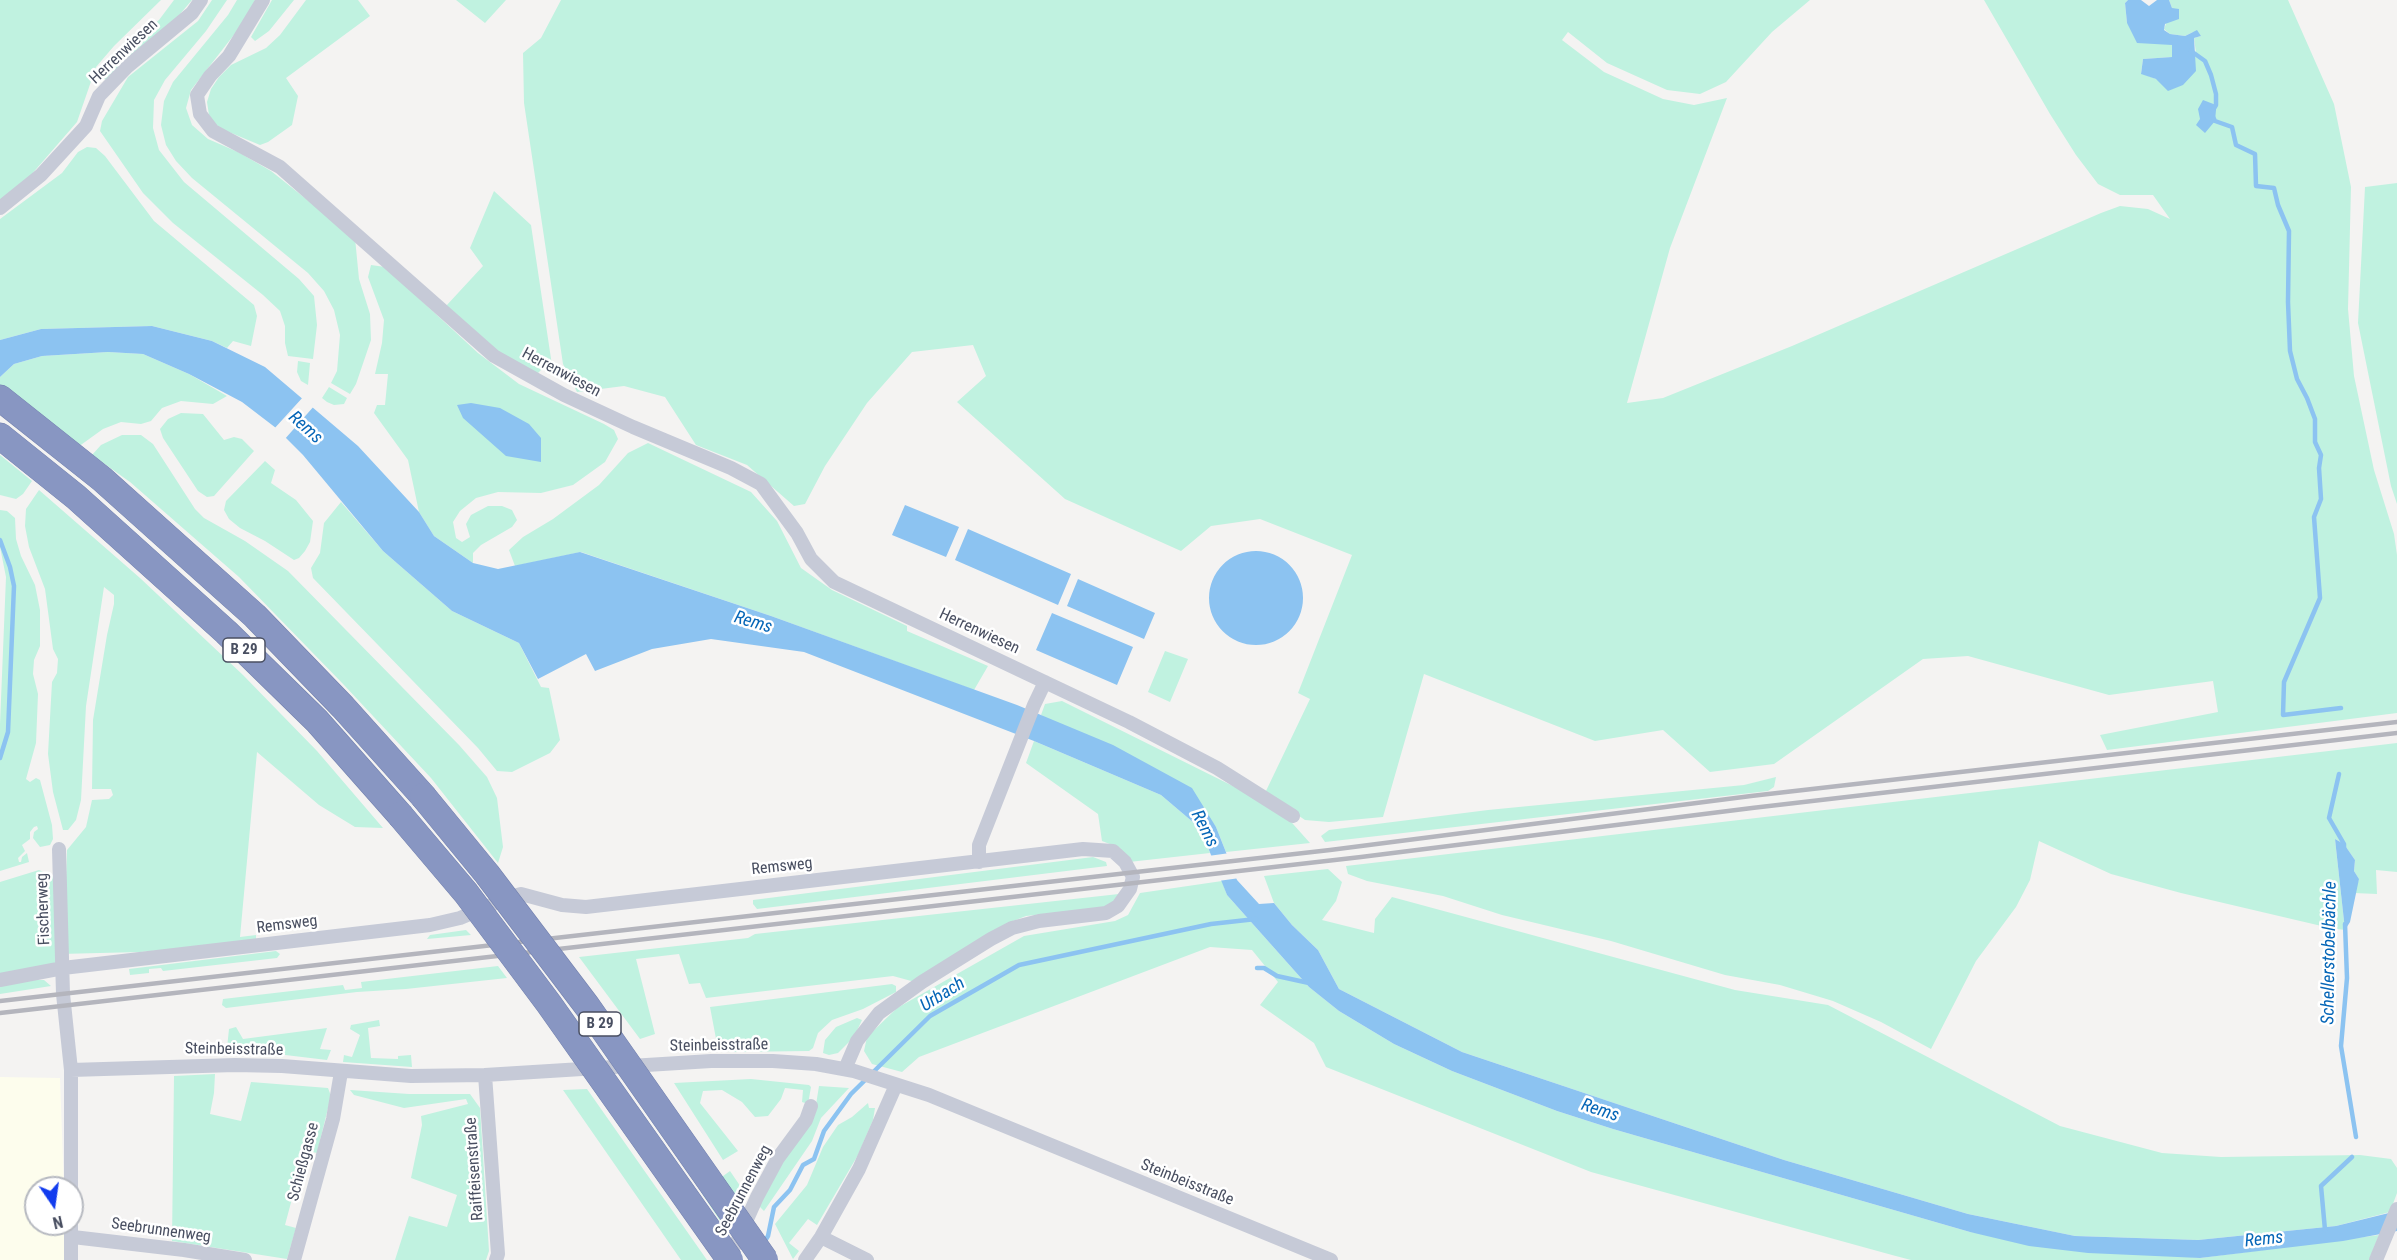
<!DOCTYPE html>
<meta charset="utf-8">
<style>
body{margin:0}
#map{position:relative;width:2397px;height:1260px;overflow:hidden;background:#f4f3f2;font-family:"Roboto Condensed",sans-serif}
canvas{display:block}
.north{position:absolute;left:24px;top:1176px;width:60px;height:60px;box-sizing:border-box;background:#fff;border:2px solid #b6b9c0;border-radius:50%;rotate:167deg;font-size:16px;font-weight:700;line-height:24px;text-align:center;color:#494f61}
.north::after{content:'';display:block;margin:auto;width:21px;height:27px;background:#123cee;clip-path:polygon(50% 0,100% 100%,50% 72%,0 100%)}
</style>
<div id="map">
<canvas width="2397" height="1260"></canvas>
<div class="north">N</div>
</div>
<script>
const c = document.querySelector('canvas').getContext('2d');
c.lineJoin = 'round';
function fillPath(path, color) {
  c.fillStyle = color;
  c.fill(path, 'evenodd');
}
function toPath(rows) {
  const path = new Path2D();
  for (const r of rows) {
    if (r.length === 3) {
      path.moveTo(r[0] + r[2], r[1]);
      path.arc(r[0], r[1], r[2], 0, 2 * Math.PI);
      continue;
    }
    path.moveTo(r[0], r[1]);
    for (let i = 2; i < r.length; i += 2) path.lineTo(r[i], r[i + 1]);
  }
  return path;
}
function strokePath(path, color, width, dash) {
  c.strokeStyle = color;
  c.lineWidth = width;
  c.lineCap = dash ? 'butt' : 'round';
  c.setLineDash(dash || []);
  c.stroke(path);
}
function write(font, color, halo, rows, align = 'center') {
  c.font = font + ' "Roboto Condensed",sans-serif';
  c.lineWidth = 5;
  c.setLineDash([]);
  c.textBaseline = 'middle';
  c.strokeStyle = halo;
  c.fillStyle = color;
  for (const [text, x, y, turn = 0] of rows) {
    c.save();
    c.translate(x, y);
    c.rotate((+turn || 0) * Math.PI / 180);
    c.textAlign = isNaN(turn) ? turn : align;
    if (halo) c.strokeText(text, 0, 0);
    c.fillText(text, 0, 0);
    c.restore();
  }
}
fillPath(toPath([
 [0,1077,60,1078,64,1188,36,1188,36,1224,66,1224,64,1260,0,1260]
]), '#fdfded');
fillPath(toPath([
 [0,0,161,0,114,46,96,67,77,122,31,175,0,205],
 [174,0,192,0,169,27,106,80,103,77,106,67,119,52,159,20],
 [212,0,227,0,206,31,165,80,154,100,153,128,159,150,184,182,299,279,314,296,317,325,313,359,288,356,285,343,285,326,280,311,263,295,173,223,143,193,100,131,102,121,128,77,198,21],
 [237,0,255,0,247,18,191,90,186,108,192,125,208,139,238,152,271,171,355,238,359,279,370,314,371,340,356,384,350,394,331,383,337,371,340,335,334,310,324,291,308,273,192,178,176,161,166,145,161,125,164,101,173,82,228,15],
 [272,0,294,0,269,31,255,41,251,37],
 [306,0,358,0,370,16,286,78,298,96,292,125,268,142,260,145,224,130,215,124,209,115,207,102,211,89,219,77,231,65,266,48,280,35],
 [456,0,506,0,485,23],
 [561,0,1810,0,1772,32,1726,82,1700,94,1667,90,1607,63,1568,32,1562,40,1604,72,1663,99,1694,105,1727,98,1670,248,1627,403,1663,398,1792,346,2101,213,2120,206,2148,209,2170,219,2153,195,2120,195,2098,184,2076,155,2050,114,1984,0,2128,0,2125,3,2127,23,2172,45,2172,57,2143,59,2141,73,2156,79,2196,53,2194,38,2201,36,2193,32,2185,36,2170,34,2164,29,2172,8,2169,0,2288,0,2334,104,2351,187,2348,309,2354,376,2374,470,2394,534,2397,555,2397,713,2107,750,2100,735,2218,712,2213,681,2109,695,1968,656,1923,659,1774,764,1710,772,1663,730,1595,741,1424,674,1383,817,1329,822,1305,820,1265,793,1310,699,1298,693,1352,555,1260,519,1211,526,1181,551,1065,499,957,402,986,376,973,345,912,352,867,403,825,466,805,504,794,506,747,465,696,445,665,397,624,386,577,392,563,364,524,103,523,53,541,38],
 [87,147,96,148,105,156,154,221,254,305,257,316,251,346,233,341,227,348,212,341,152,326,41,329,0,340,0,219,62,173,78,152],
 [2397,183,2397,504,2391,486,2358,323,2365,187],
 [494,191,531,225,553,372,549,374,543,368,535,376,495,352,446,306,483,266,470,248],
 [371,265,385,267,478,353,519,384,604,424,614,430,618,439,605,462,573,485,541,493,498,492,476,498,460,511,453,522,456,538,462,542,470,537,466,524,471,515,488,506,502,506,512,510,517,520,512,527,481,545,473,553,473,563,434,536,419,512,408,460,374,413,377,405,385,405,388,374,375,374,382,343,384,320,368,277],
 [108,352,143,354,189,374,227,396,213,404,181,401,162,408,151,421,141,424,121,422,103,429,78,447,0,385,0,377,14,364,42,356],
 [298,361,310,363,308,385,301,381,297,372],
 [329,387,347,398,344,404,334,405,327,402,322,398],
 [181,413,203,414,224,440,234,437,242,439,254,451,214,496,207,497,198,491,163,438,160,429,168,419],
 [122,435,141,435,153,444,195,509,204,518,245,541,288,571,459,745,487,777,497,798,503,847,498,863,431,778,344,685,239,577,130,482,92,455,101,445],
 [648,443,751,492,777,521,801,568,832,590,907,626,907,631,988,666,974,690,771,616,581,552,515,566,509,550,523,537,553,519,599,485,628,453],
 [0,455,32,481,23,494,16,499,0,495],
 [265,461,275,470,271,483,296,500,313,521,310,542,305,551,299,558,294,560,265,541,240,528,229,519,224,510,226,501],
 [39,490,140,578,243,675,317,751,383,828,355,827,319,805,257,752,240,937,256,935,256,942,140,952,60,954,60,962,0,974,0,882,39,870,54,877,65,910,67,850,86,827,92,800,109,799,113,795,111,789,92,789,93,720,107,635,114,604,114,595,104,587,86,706,81,800,76,820,68,830,63,830,53,792,48,754,52,682,57,673,58,659,53,649,45,589,29,547,25,526,26,509],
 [341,502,383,551,452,611,519,643,541,687,549,688,560,740,550,753,512,772,497,771,478,748,313,578,311,568,320,553,324,523],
 [0,510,7,511,15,518,16,539,21,556,35,585,40,610,40,646,34,660,33,674,38,694,36,743,26,779,30,782,36,778,40,780,52,825,53,839,50,845,40,847,33,838,34,832,38,829,37,826,34,827,30,832,30,839,22,845,25,851,18,858,19,862,21,862,22,857,27,853,29,862,0,871,0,724,6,577,0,547],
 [1165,651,1188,659,1170,702,1148,692],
 [1062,701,1259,799,1285,815,1310,843,1226,852,1216,827,1206,814,1041,715,1045,704],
 [1034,741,1161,795,1194,823,1205,840,1210,853,1129,862,1120,848,1102,841,1098,814,1026,763],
 [2397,743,2397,872,2376,870,2377,894,2354,893,2359,879,2354,871,2355,860,2344,844,2335,839,2345,930,2330,928,2181,893,2111,874,2039,841,2030,880,2016,907,1976,961,1931,1049,1881,1022,1833,1001,1780,985,1725,975,1611,941,1502,915,1443,896,1367,881,1348,874,1346,866],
 [1776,777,1774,787,1768,791,1325,842,1321,836,1329,830,1488,810,1744,785],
 [1093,857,1106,862,1107,866,757,909,753,904,753,900],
 [1328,869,1342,882,1336,901,1322,920,1374,933,1375,919,1392,897,1735,990,1828,1005,2060,1126,2162,1153,2221,1157,2360,1155,2391,1159,2397,1168,2397,1193,2390,1212,2336,1226,2198,1240,2075,1236,1968,1214,1784,1160,1462,1052,1339,989,1318,950,1292,925,1274,903,1264,876],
 [1222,881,1227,895,1309,987,1339,1011,1394,1044,1452,1071,1557,1111,1613,1129,1970,1232,2200,1258,2379,1235,2369,1260,1911,1260,1892,1255,1591,1172,1326,1067,1314,1043,1260,1005,1278,982,1252,950,1210,947,919,1057,902,1072,872,1064,864,1051,867,1037,897,1008,1024,936,1115,921,1128,915,1140,893],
 [1119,894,1119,899,1108,907,1026,916,1008,923,915,982,893,976,706,998,700,983,689,984,679,954,636,959,655,1034,640,1039,579,957,748,938,755,934],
 [466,930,471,935,427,939,430,935],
 [276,951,280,954,277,958,163,971,161,968,149,969,149,973,130,975,129,969],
 [498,966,507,978,406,989,357,992,226,1008,222,1005,223,999,343,985,345,990,362,988,361,982],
 [34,980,44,980,51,986,0,994,0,986],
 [892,984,896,986,896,992,863,1009,832,1020,818,1033,813,1048,809,1051,730,1052,717,1044,710,1007],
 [857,1018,862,1020,854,1037,838,1053,829,1055,823,1053,825,1040,836,1027],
 [379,1020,380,1026,368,1028,371,1058,398,1059,398,1056,411,1055,412,1067,343,1062,344,1055,352,1057,360,1035,350,1029,351,1025],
 [236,1027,243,1039,327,1028,320,1049,331,1050,327,1060,227,1048,229,1029],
 [215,1074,214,1093,210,1114,241,1121,251,1082,328,1088,331,1096,317,1153,305,1150,285,1225,296,1228,287,1259,172,1241,174,1076],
 [751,1079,809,1085,811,1087,808,1104,802,1102,803,1090,785,1088,781,1099,768,1116,755,1117,742,1102,722,1090,703,1091,700,1103,738,1151,723,1160,674,1083],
 [819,1086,849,1088,821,1118,812,1141,764,1211,758,1205,778,1167,814,1117],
 [587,1089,707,1260,681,1260,563,1090],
 [350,1090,409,1094,470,1094,480,1108,489,1251,486,1260,395,1260,409,1216,447,1227,457,1195,411,1178,422,1125,421,1116,468,1104,466,1099,404,1108,354,1095],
 [868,1103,869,1108,875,1108,873,1120,858,1155,817,1225,808,1219,789,1243,799,1251,793,1259,775,1224,807,1185,823,1147,838,1125,852,1117],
 [730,1171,747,1196,728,1233,701,1192]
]), '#c0f2e0');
fillPath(toPath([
 [2128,0,2141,0,2149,6,2157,0,2169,0,2172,8,2179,9,2179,19,2165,24,2164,30,2170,34,2185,36,2197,30,2201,36,2194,38,2196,71,2183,85,2168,91,2156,79,2141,74,2143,59,2172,57,2172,45,2137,43,2127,23,2125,3],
 [2203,100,2216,105,2216,110,2215,121,2205,133,2196,125,2200,119,2198,109],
 [152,326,212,341,265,367,358,446,419,512,434,536,473,563,498,569,580,552,771,616,1017,705,1113,745,1192,788,1216,827,1237,880,1259,904,1274,903,1292,925,1318,950,1339,989,1462,1052,1784,1160,1968,1214,2075,1236,2198,1240,2336,1226,2397,1211,2397,1231,2343,1241,2200,1258,2088,1253,2029,1246,1970,1232,1613,1129,1557,1111,1452,1071,1394,1044,1339,1011,1309,987,1227,895,1205,840,1194,823,1161,795,1034,741,804,652,711,639,652,649,595,671,586,654,538,679,519,643,452,611,383,551,303,455,276,428,242,402,189,374,143,354,108,352,42,356,14,364,0,377,0,340,41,329],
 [471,403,500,408,529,424,541,438,541,462,506,456,463,418,457,405],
 [905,505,959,527,946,557,892,535],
 [968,529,1071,574,1058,605,955,560],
 [1256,598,47],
 [1078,579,1155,613,1144,639,1067,606],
 [1052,613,1133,647,1117,685,1036,650],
 [2335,839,2344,844,2355,860,2354,871,2359,879,2350,922,2345,930]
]), '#8cc3f1');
fillPath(toPath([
 [304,396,315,405,284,440,273,430],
 [1230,853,1240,878,1218,881,1208,856]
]), '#f4f3f2');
strokePath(toPath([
 [2191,51,2205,61,2211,75,2216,94,2216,105,2213,110],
 [2213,117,2215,121,2232,127,2236,145,2255,154,2256,186,2274,188,2278,205,2289,231,2288,302,2290,351,2297,379,2307,398,2315,419,2315,442,2321,455,2319,468,2321,499,2314,517,2320,598,2284,682,2283,715,2341,708],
 [0,540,10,567,14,586,8,732,0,758],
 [2339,774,2329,818,2344,844,2344,850],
 [2345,924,2347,978,2341,1046,2356,1137],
 [1257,968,1264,968,1277,976,1309,983],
 [2325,1230,2321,1186,2352,1157],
 [763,1244,768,1236,774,1207,790,1190,803,1165,814,1159,824,1131,851,1094,930,1016,1019,965,1211,924,1256,919]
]), '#8cc3f1', 4.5);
const highway = toPath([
 [0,398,102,479,255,616,343,707,423,796],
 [0,436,76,497,226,632,317,721,400,815]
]);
strokePath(highway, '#7381ae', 27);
strokePath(toPath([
 [263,0,229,56,210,76,197,95,200,114,213,131,280,167,494,356,564,395,633,427,731,468,761,484,797,533,811,559,834,582,1129,722,1217,768,1293,816],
 [0,208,41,175,86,126,99,96,128,66,192,13,201,0],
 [59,849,63,994,71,1070,71,1260],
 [979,862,979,845,1034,705,1045,682],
 [0,980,63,968,430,925,460,918,510,897,521,894,562,905,586,907,1083,849,1113,851,1125,862,1133,877,1130,889,1118,906,1106,913,1039,921,1012,928,991,939,922,982,879,1013,857,1041,845,1069],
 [71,1070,235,1065,282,1066,411,1076,485,1075,711,1061,773,1061,816,1064,854,1071,929,1095,1331,1260],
 [485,1075,498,1254,496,1260],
 [73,1237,184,1250,245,1260],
 [821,1237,867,1260],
 [726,1258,736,1244,757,1197,778,1158,806,1120,811,1106],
 [294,1260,333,1119,341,1072],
 [805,1260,821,1237,859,1169,896,1085],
 [2376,1260,2397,1209]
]), '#c6cad7', 14);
strokePath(highway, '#8896c2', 26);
strokePath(toPath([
 [0,1001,1330,850,1751,796,2397,722],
 [0,1013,1361,857,1752,808,2397,733]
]), '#b4b5bd', 4.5);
const highwayBridge = toPath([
 [423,796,487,874,587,1006,765,1260],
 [400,815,466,893,549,1004,730,1260]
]);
strokePath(highwayBridge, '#7381ae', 27, []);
strokePath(highwayBridge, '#8896c2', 26);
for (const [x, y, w] of [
 [244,650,42],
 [600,1024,42]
]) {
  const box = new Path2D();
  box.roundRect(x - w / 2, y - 12, w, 24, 4.5);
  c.fillStyle = '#fff';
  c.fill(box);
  strokePath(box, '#494f61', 1.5);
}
write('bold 15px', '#494f61', null, [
 ["B 29",244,650],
 ["B 29",600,1024]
]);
write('16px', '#494f61', '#fff', [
 ["Herrenwiesen",124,52,-43],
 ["Herrenwiesen",561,373,28],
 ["Herrenwiesen",979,632,25],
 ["Remsweg",782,867,-6],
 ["Fischerweg",44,909,-92],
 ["Remsweg",287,925,-7],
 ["Steinbeisstraße",719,1046,-1],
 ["Steinbeisstraße",234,1050,1],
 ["Schießgasse",304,1162,-75],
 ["Raiffeisenstraße",475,1169,-94],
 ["Steinbeisstraße",1187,1183,22],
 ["Seebrunnenweg",744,1191,-62],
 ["Seebrunnenweg",161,1231,8]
]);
write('italic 18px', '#0666b7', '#fff', [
 ["Rems",305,428,42],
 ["Rems",753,623,17],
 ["Rems",1204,829,63],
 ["Schellerstobelbächle",2330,953,-89],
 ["Urbach",943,995,-32],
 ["Rems",1600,1111,18],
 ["Rems",2264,1240,-6]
]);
</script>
